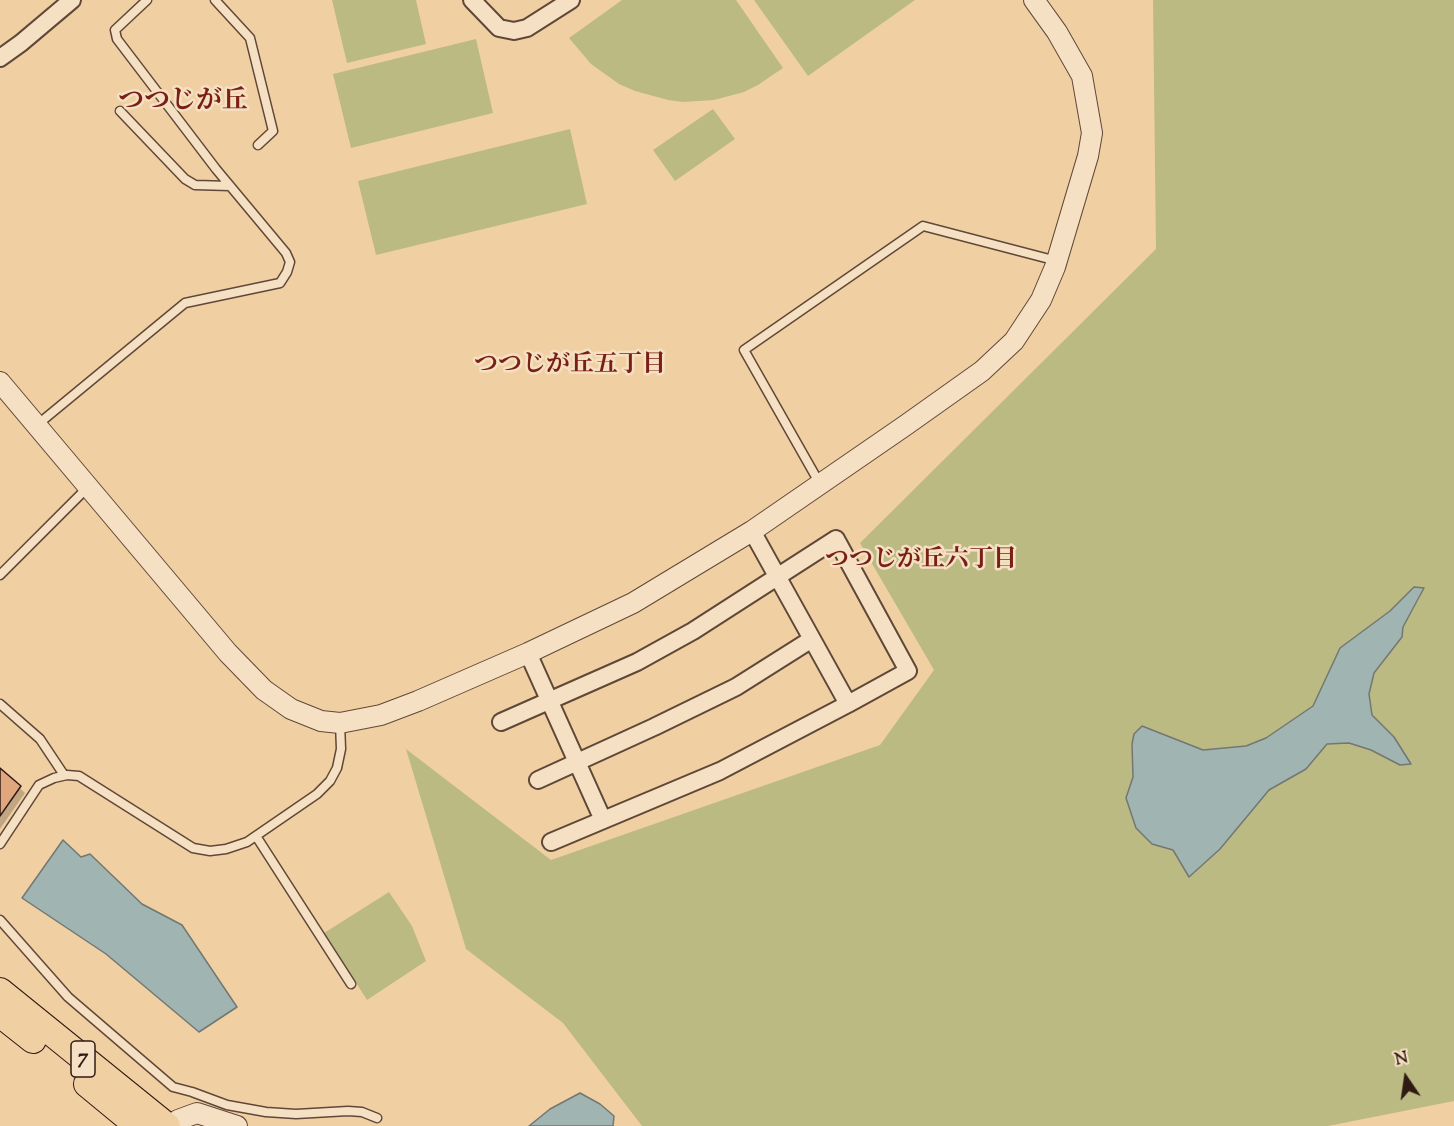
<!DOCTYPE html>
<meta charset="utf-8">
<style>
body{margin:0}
#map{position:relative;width:1454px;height:1126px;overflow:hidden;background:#f0d0a3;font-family:"Sorts Mill Goudy",serif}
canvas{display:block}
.north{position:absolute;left:1376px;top:1048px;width:60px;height:60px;-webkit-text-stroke:4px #f5e0c3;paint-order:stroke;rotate:347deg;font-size:16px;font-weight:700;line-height:24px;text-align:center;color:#301b14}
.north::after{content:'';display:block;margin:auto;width:21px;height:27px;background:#301b14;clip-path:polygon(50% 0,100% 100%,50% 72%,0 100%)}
</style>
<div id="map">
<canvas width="1454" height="1126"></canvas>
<div class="north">N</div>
</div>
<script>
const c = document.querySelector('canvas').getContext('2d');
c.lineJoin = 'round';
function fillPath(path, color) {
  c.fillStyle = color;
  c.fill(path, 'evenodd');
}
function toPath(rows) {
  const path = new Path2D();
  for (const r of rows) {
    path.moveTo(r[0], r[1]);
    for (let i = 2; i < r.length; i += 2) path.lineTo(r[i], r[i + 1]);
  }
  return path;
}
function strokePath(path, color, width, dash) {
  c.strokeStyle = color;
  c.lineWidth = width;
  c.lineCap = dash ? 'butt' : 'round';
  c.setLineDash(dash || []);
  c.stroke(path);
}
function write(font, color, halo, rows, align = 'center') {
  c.font = font + ' "Sorts Mill Goudy","Noto Serif JP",serif';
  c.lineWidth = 5;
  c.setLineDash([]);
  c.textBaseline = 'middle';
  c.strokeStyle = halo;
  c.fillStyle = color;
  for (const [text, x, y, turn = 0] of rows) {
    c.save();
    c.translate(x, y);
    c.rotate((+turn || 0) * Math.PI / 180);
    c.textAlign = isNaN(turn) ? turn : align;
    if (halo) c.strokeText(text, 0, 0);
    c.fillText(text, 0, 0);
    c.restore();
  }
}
fillPath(toPath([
 [332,0,416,0,426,44,347,63],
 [622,0,736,0,783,68,758,85,744,92,714,100,683,102,668,100,635,91,619,84,591,64,569,38],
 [754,0,915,0,808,76],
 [1153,0,1454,0,1454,1101,1328,1126,642,1126,563,1023,466,949,406,749,551,860,880,745,934,670,860,543,1156,249],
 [1414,587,1423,588,1420,597,1403,627,1402,638,1374,673,1369,694,1372,715,1394,737,1400,765,1371,750,1349,743,1327,744,1306,769,1269,790,1220,849,1189,877,1173,850,1152,844,1126,798,1133,777,1132,744,1134,734,1142,726,1203,750,1246,746,1266,738,1313,706,1340,648,1390,611],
 [476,39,493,113,351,148,333,74],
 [713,109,735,139,675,181,653,150],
 [570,129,587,204,376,255,358,181],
 [389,892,412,926,426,961,367,1000,324,933]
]), '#bcba83');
const water = toPath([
 [1414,587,1424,588,1403,627,1402,637,1374,673,1369,694,1372,715,1394,737,1411,764,1400,765,1371,750,1349,743,1327,744,1306,769,1269,790,1220,849,1189,877,1173,850,1152,844,1136,828,1126,798,1133,777,1132,744,1134,734,1142,726,1203,750,1246,746,1266,738,1313,706,1340,648,1390,611,1414,587],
 [63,840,81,857,90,854,142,904,182,925,237,1007,199,1032,106,954,22,898,63,840],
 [580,1093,600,1104,614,1116,613,1126,529,1126,550,1109,580,1093]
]);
fillPath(water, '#a0b4b1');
strokePath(water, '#737772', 1.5);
fillPath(toPath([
 [0,770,25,793,0,829]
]), '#0003');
const building = toPath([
 [0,768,21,786,0,816,0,768]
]);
fillPath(building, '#e0a67e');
strokePath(building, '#301b14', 1.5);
const service = toPath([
 [215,0,250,38,273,131,258,145],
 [120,111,185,179,195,185,230,186],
 [37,425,185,303,280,283,287,272,290,262,286,253,216,169,117,39,115,30,147,0],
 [820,484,744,350,923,226,1057,261],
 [0,575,88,487],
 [0,704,40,739,64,775],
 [256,836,351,984],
 [0,844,39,785,54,778,67,775,79,776,193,848,210,851,226,849,247,842,317,794,330,781,337,768,341,749,340,723],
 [0,920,68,997,173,1087,192,1092,227,1105,266,1112,296,1114,348,1111,362,1112,377,1118]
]);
const minor = toPath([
 [472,0,499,28,514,31,527,28,571,0],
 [0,58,21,43,72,0],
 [528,653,603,820],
 [501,722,637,662,693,631,836,539,908,671,848,704,812,639],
 [538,780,654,727,736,687,812,639,752,531],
 [551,842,720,771,848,704]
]);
const tertiary = toPath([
 [0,382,228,653,264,690,291,709,321,721,340,723,381,715,418,701,528,653,633,603,752,531,906,425,982,371,1014,341,1041,300,1055,267,1088,156,1092,133,1082,76,1057,32,1034,0],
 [173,1126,178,1120,197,1113,237,1126]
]);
const primary = toPath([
 [0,991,167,1126],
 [0,1014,33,1040],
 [87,1084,138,1126]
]);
strokePath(service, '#604838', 11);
strokePath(minor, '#604838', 20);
strokePath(tertiary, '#604838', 22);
strokePath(primary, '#301b14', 28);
strokePath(service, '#f5e0c3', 8);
strokePath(minor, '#f5e0c3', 16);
strokePath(tertiary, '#f5e0c3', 20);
strokePath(primary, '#f0d0a3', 26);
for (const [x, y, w] of [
 [83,1059,24]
]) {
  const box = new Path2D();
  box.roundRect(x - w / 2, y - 18, w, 36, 4.5);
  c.fillStyle = '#f5e0c3';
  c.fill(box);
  strokePath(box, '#301b14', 1.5);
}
write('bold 21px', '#301b14', null, [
 ["7",83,1059]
]);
write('bold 24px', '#7a1f14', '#f5e0c3', [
 ["つつじが丘五丁目",570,367],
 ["つつじが丘六丁目",921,562]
]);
write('bold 26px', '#7a1f14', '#f5e0c3', [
 ["つつじが丘",183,104]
]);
</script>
